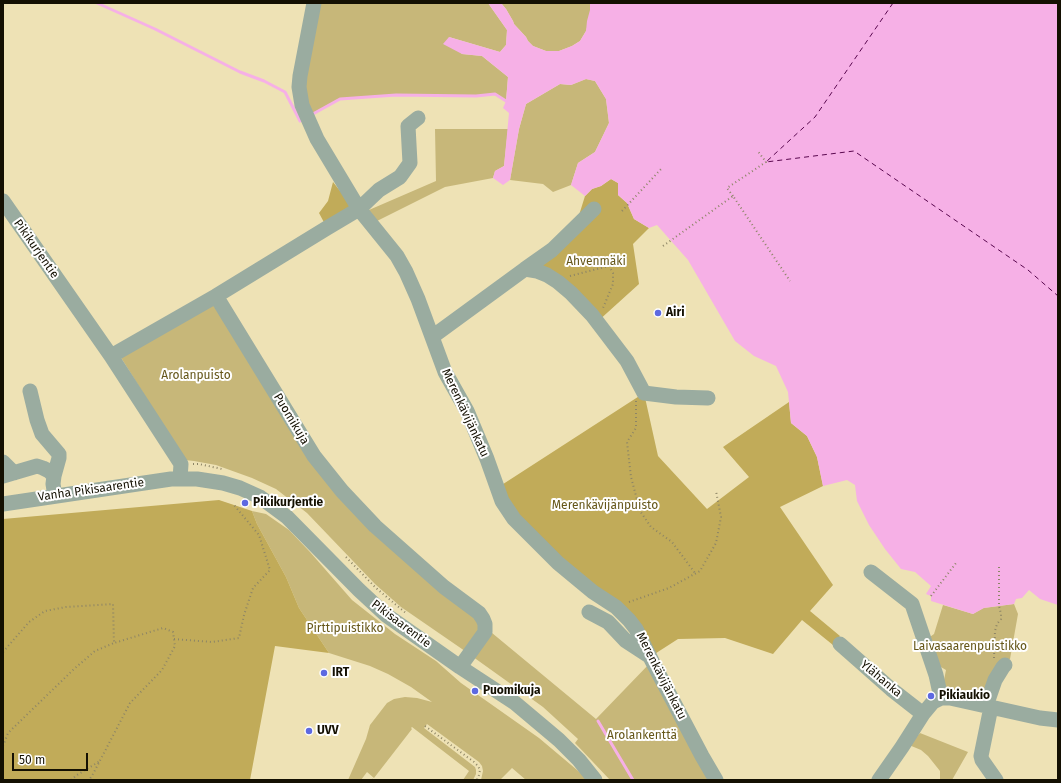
<!DOCTYPE html>
<meta charset="utf-8">
<style>
body{margin:0}
#map{position:relative;width:1061px;height:783px;overflow:hidden;background:#eee2b5;font-family:"Fira Sans",sans-serif}
canvas{display:block}
.frame{position:absolute;inset:0;border:4px solid #141002;pointer-events:none}
.scale{position:absolute;left:12px;top:753px;width:76px;height:18px;box-sizing:border-box;border:2px solid #141002;border-top:0;padding-left:5px;font-size:12px;line-height:14px;white-space:nowrap;color:#141002;-webkit-text-stroke:3px #fff;paint-order:stroke}
</style>
<div id="map">
<canvas width="1061" height="783"></canvas>
<div class="frame"></div>
<div class="scale">50 m</div>
</div>
<script>
const c = document.querySelector('canvas').getContext('2d');
c.lineJoin = 'round';
function fillPath(path, color) {
  c.fillStyle = color;
  c.fill(path, 'evenodd');
}
function toPath(rows) {
  const path = new Path2D();
  for (const r of rows) {
    path.moveTo(r[0], r[1]);
    for (let i = 2; i < r.length; i += 2) path.lineTo(r[i], r[i + 1]);
  }
  return path;
}
function strokePath(path, color, width, dash) {
  c.strokeStyle = color;
  c.lineWidth = width;
  c.lineCap = dash ? 'butt' : 'round';
  c.setLineDash(dash || []);
  c.stroke(path);
}
function write(font, color, halo, rows, align = 'center') {
  c.font = font + ' "Fira Sans",sans-serif';
  c.lineWidth = 4;
  c.setLineDash([]);
  c.textBaseline = 'middle';
  c.strokeStyle = halo;
  c.fillStyle = color;
  for (const [text, x, y, turn = 0] of rows) {
    c.save();
    c.translate(x, y);
    c.rotate((+turn || 0) * Math.PI / 180);
    c.textAlign = isNaN(turn) ? turn : align;
    if (halo) c.strokeText(text, 0, 0);
    c.fillText(text, 0, 0);
    c.restore();
  }
}
fillPath(toPath([
 [315,3,488,3,507,30,506,45,500,52,449,37,462,54,482,56,508,77,506,101,495,94,476,96,396,95,340,99,308,117,302,105],
 [501,3,590,3,591,14,586,31,580,41,572,46,559,51,546,51,533,46,528,41,526,37,514,24,513,21,506,9],
 [586,79,595,81,606,99,609,123,595,152,578,163,571,185,553,192,543,184,510,180,519,129,526,104,560,84,571,85],
 [435,129,508,129,504,166,495,171,493,178,445,187,371,224,362,213,436,181],
 [212,303,312,459,486,628,596,719,652,661,716,780,610,780,575,743,578,739,543,707,462,649,401,607,375,584,307,513,276,489,252,478,216,465,194,461,185,460,120,356],
 [252,511,266,514,289,530,310,552,352,600,395,634,436,661,461,683,539,738,583,775,586,780,526,780,512,768,500,780,481,780,483,771,482,766,479,762,427,724,424,728,475,767,476,770,476,774,473,780,463,780,469,771,412,727,411,728,412,729,374,778,367,772,361,780,348,780,366,739,370,725,387,703,394,699,405,697,417,698,432,702,411,687,388,674,370,666,329,653,299,608,286,577,257,524],
 [1014,604,1018,614,1010,659,1003,659,983,697,980,698,946,691,943,685,946,670,934,663,927,639,934,634,943,605,973,614,983,608],
 [920,733,968,752,952,780,940,780,940,771,928,756,921,750,909,745]
]), '#c7b779');
fillPath(toPath([
 [611,179,618,183,618,195,627,203,634,219,649,228,633,244,639,284,597,322,537,271,575,228,585,196,592,189,601,186],
 [333,182,352,206,327,228,319,213,328,201],
 [644,393,658,456,707,509,749,477,723,447,789,402,791,423,807,436,817,457,823,486,780,507,833,585,810,611,840,636,833,645,802,620,773,654,725,638,678,639,650,657,636,629,558,563,497,488],
 [219,500,252,511,257,524,286,577,299,608,329,653,275,646,250,780,3,780,3,519]
]), '#c1ab59');
fillPath(toPath([
 [488,3,501,3,506,9,513,21,514,24,526,37,528,41,533,46,546,51,559,51,572,46,580,41,586,31,587,21,590,10,590,3,1058,3,1058,605,1040,599,1029,590,1022,598,1016,599,1014,604,984,608,973,614,931,601,931,596,926,594,931,586,915,572,901,569,885,549,869,525,857,501,855,485,847,480,823,486,817,457,807,436,791,423,788,392,776,366,754,356,735,341,688,260,657,225,649,228,634,219,627,203,618,195,618,183,611,179,601,186,592,189,585,196,571,185,578,163,595,152,609,123,606,99,595,81,586,79,571,85,560,84,526,104,519,129,510,180,503,185,493,178,495,171,504,166,509,113,503,108,506,101,508,77,482,56,462,54,443,44,449,37,500,52,506,45,507,30]
]), '#f6b0e6');
strokePath(toPath([
 [97,3,155,29,240,72,264,81,285,92,300,121,304,119],
 [311,115,340,99,396,95,476,96,495,94,506,101],
 [598,721,633,780]
]), '#f6b0e6', 3);
strokePath(toPath([
 [893,3,815,117,766,162,854,151,1028,270,1058,296]
]), '#59074e', 1, [5, 4]);
strokePath(toPath([
 [733,196,727,188,766,162,757,150],
 [622,211,662,168],
 [663,246,733,196,790,281],
 [570,276,609,266,613,273,613,284,603,308],
 [636,401,636,428,627,442,631,477,640,511,651,527,672,542,695,573],
 [193,464,199,464,222,469],
 [346,557,376,588,407,614],
 [931,596,956,563],
 [629,602,669,588,700,571,716,543,721,517,716,491],
 [174,639,212,642,239,638,244,615,253,588,270,570,259,535,234,505],
 [3,652,29,622,45,611,66,607,113,604,114,643,163,628,173,632,175,646,162,670,130,703,93,774,89,780],
 [994,658,995,631,997,624,1001,619,1001,614,999,606,999,566],
 [425,726,474,762,478,766,480,770,479,775,477,780],
 [3,746,8,733,74,669,95,651,114,643],
 [71,780,77,775,100,761],
 [372,780,374,779,375,780]
]), '#8d8566', 2, [1, 3]);
strokePath(toPath([
 [314,3,300,76,299,87,302,105,317,139,359,209,397,256,406,272,418,299,445,372,467,411,487,459,502,501,514,519,558,563,593,592,616,607,629,620,636,629,652,661,702,756,716,780],
 [3,201,111,356,181,464,180,479],
 [525,269,552,250,594,209],
 [216,296,314,456,342,491,375,526,444,587,479,613,483,619,485,624,485,632,460,667],
 [432,337,525,269,537,271,547,275,558,282,571,293,592,315,627,361,644,393],
 [111,356,216,296,327,228,359,209,379,190,400,177,410,163,408,126,418,118],
 [30,391,37,420,42,434,59,454,59,458,54,476,53,484,55,496],
 [644,393,676,397,708,398],
 [3,462,14,473],
 [3,476,37,466,43,468,49,471,54,476],
 [3,504,171,479,197,479,223,483,240,488,260,497,287,517,359,590,386,615,460,667,515,703,559,740,579,760,595,780],
 [871,572,912,604,936,675,941,698],
 [589,612,608,622,626,641,649,656],
 [840,644,891,689,923,714],
 [986,706,995,680,1003,667,1005,665],
 [991,707,981,756,982,760,996,780],
 [879,780,902,747,923,714,933,702,941,698,950,698,1040,718,1058,720]
]), '#9aaca0', 15);
for (const [x, y, r, color] of [
 [658,313,4,"#5d69e1"],
 [245,503,4,"#5d69e1"],
 [324,673,4,"#5d69e1"],
 [475,691,4,"#5d69e1"],
 [931,696,4,"#5d69e1"],
 [309,731,4,"#5d69e1"]
]) {
  const dot = new Path2D();
  dot.arc(x, y, r, 0, 2 * Math.PI);
  c.fillStyle = color;
  c.fill(dot);
  strokePath(dot, '#fff', 1.5);
}
write('12px', '#141002', '#fff', [
 ["Pikikurjentie",36,249,55],
 ["Merenkävijänkatu",465,413,65],
 ["Puomikuja",291,419,59],
 ["Vanha Pikisaarentie",91,490,-8],
 ["Pikisaarentie",401,624,37],
 ["Merenkävijänkatu",661,676,63],
 ["Ylähanka",881,679,40]
]);
write('12px', '#665719', '#fff', [
 ["Ahvenmäki",596,262],
 ["Arolanpuisto",196,376],
 ["Merenkävijänpuisto",605,506],
 ["Pirttipuistikko",345,629],
 ["Laivasaarenpuistikko",970,647],
 ["Arolankenttä",642,736]
]);
write('bold 12px', '#141002', '#fff', [
 ["Airi",666,313],
 ["Pikikurjentie",253,503],
 ["IRT",332,673],
 ["Puomikuja",483,691],
 ["Pikiaukio",939,696],
 ["UVV",317,731]
], 'left');
</script>
